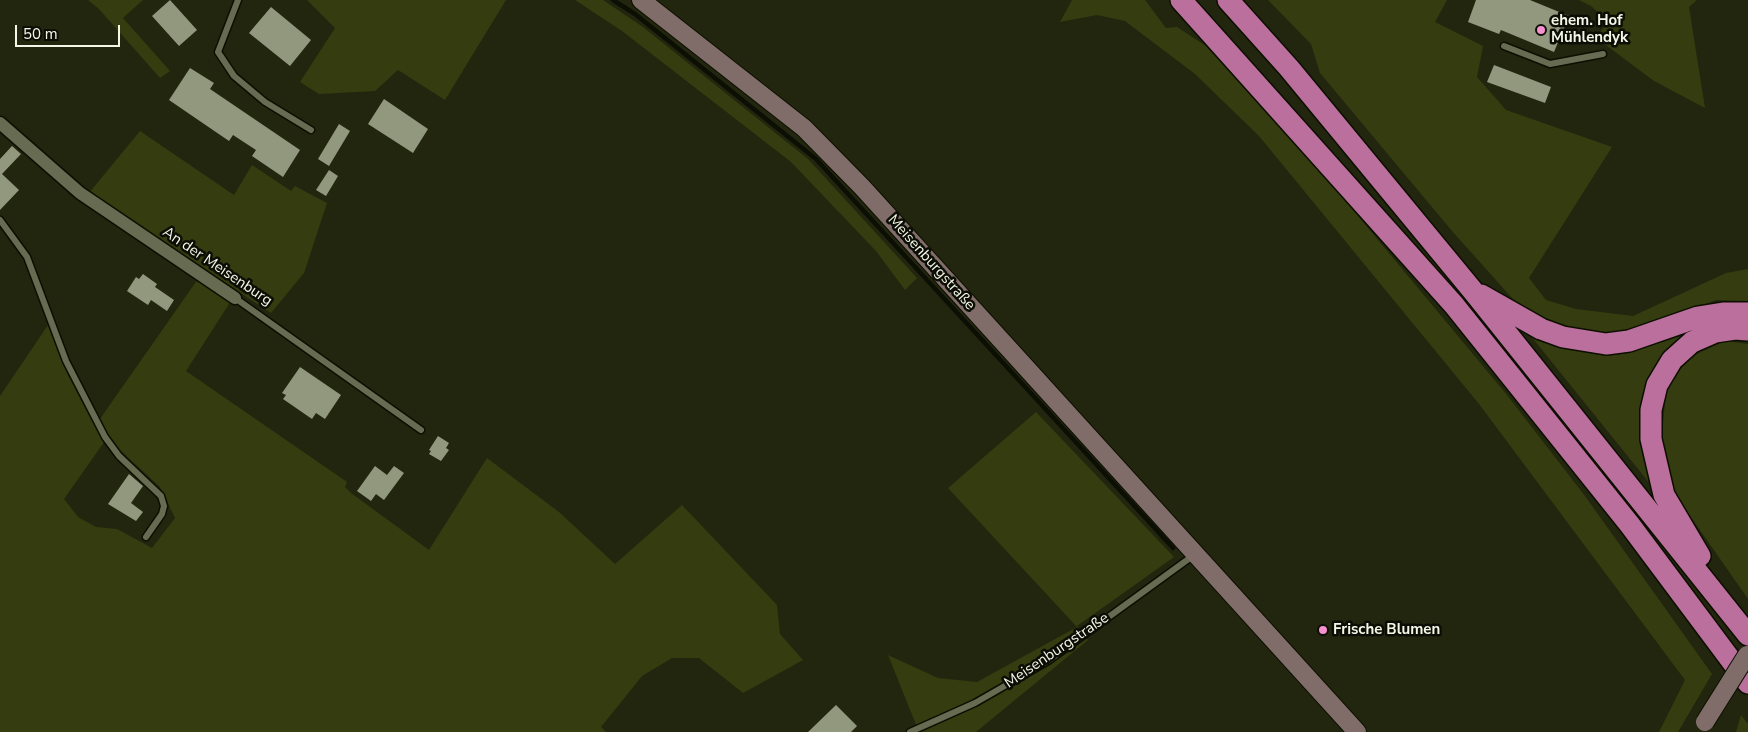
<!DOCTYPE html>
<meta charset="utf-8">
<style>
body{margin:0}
#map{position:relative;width:1748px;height:732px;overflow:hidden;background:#22260f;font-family:"Nunito Sans",sans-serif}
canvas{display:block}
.scale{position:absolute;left:15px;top:25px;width:105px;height:22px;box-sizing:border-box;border:2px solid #f4f7e8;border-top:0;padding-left:6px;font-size:15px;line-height:18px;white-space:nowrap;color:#f4f7e8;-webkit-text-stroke:4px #0c0e05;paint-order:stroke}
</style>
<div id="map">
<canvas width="1748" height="732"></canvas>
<div class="scale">50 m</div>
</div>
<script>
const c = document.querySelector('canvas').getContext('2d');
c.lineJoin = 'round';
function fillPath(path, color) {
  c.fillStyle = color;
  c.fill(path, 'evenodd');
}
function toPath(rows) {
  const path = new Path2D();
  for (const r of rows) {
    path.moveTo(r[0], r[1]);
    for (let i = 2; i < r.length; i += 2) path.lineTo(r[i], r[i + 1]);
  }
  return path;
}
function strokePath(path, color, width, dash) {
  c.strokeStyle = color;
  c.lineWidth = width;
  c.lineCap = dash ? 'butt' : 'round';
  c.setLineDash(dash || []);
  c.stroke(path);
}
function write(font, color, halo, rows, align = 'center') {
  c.font = font + ' "Nunito Sans",sans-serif';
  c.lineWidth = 5;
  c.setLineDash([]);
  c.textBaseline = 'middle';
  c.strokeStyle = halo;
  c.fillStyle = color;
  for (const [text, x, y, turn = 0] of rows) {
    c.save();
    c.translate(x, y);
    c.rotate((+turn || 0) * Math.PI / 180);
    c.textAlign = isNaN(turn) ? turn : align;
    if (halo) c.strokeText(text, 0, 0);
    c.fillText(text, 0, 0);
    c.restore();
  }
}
fillPath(toPath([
 [88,0,143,0,123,18,170,71,160,78,99,9],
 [307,0,506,0,445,100,398,70,375,91,319,94,300,82,335,28],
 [575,0,603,0,643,27,808,159,917,278,905,290,876,251,791,162,622,31],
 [1072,0,1145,0,1166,28,1177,27,1206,46,1324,175,1507,395,1585,496,1712,674,1678,732,1659,732,1685,680,1479,404,1259,136,1195,74,1125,21,1097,15,1060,22],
 [1268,0,1447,0,1435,22,1483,46,1477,77,1506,110,1612,147,1529,278,1546,300,1576,309,1633,316,1726,273,1748,269,1748,301,1716,300,1631,332,1579,333,1542,322,1512,298,1452,231,1320,73,1311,44],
 [1579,0,1697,0,1689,7,1705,108,1654,81,1595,37,1609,22,1591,6],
 [140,131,234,195,252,165,291,191,295,186,327,203,304,273,271,313,89,193],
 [198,279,231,301,186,371,347,482,345,487,351,493,429,550,487,458,559,512,615,564,682,505,777,605,780,634,803,660,743,693,699,658,672,658,642,676,601,727,606,732,0,732,0,396,48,325,67,373,95,426],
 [107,438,160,487,175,518,152,548,117,529,96,527,78,517,64,499],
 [1526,330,1604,354,1643,348,1685,335,1647,385,1640,423,1643,455,1651,485],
 [1725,341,1748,344,1748,599,1672,490,1662,436,1666,390,1688,358],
 [1036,412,1174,557,1077,626,1088,640,976,732,919,732,888,655,938,678,977,682,1077,627,948,488],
 [1741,715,1748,724,1748,732,1736,732]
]), '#353c0f');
strokePath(toPath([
 [613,0,635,14,816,159,1173,548]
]), '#0c0f03', 4.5);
fillPath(toPath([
 [170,0,197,30,179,46,152,16],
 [1476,0,1530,0,1569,16,1554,52,1501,30,1499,34,1468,22],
 [271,7,311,40,290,66,249,33],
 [1494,65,1551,87,1545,103,1487,82],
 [190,68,214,83,210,89,300,150,283,177,252,156,256,150,233,135,229,141,169,100],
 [384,99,428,129,413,153,368,124],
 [339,124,350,131,329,166,318,159],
 [12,146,21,154,2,174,19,190,0,210,0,159],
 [329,170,338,176,326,196,316,190],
 [143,274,157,284,155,287,174,300,167,311,151,300,148,305,127,291,136,277,139,279],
 [300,367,341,395,325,419,316,413,312,419,283,399,286,395,282,393],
 [438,436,449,443,446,448,449,450,441,461,429,454,431,451,429,450],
 [375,466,387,475,394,466,404,473,384,500,376,494,371,501,357,491],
 [129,474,143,486,131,503,143,512,136,521,108,504],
 [836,705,857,726,851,732,808,732]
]), '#92987d');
const lane = toPath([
 [238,0,218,52,234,76,265,102,311,130],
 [1504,46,1550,64,1603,54],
 [0,220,27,257,66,361,105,437,119,456,161,496,164,506,162,514,146,537],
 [235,298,421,430],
 [910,732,975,703,1048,661,1194,555]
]);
const street = toPath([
 [0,123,80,193,235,298]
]);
const secondary = toPath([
 [641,0,804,128,862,187,1357,732]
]);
const highway = toPath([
 [1181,0,1454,305,1630,525,1748,683],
 [1228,0,1289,68,1473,291,1748,635],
 [1481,295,1541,329,1563,337,1606,344,1629,341,1698,317,1723,313,1748,313],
 [1700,556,1664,495,1651,439,1651,410,1657,385,1672,360,1692,342,1715,332,1735,329,1748,330]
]);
strokePath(lane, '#0c0f00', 9);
strokePath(street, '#0c0f00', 15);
strokePath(secondary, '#0c0f00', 20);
strokePath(highway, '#0c0f00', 24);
strokePath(lane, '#666b52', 6);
strokePath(street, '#666b52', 12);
strokePath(secondary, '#806c68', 18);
strokePath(highway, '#bb6f9d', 21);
const secondaryBridge = toPath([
 [1705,722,1747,655]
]);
strokePath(secondaryBridge, '#0c0f00', 20, []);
strokePath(secondaryBridge, '#806c68', 18);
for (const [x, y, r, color] of [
 [1541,30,5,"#f690cf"],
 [1323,630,5,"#f690cf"]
]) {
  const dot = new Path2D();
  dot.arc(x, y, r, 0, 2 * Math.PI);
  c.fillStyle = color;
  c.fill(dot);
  strokePath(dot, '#0c0e05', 2);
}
write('bold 15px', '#f4f7e8', '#0c0e05', [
 ["ehem. Hof",1551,21],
 ["Mühlendyk",1551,38],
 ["Frische Blumen",1333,630]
], 'left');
write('15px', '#f4f7e8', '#0c0e05', [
 ["Meisenburgstraße",931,263,48],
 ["An der Meisenburg",217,267,34],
 ["Meisenburgstraße",1057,651,-34]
]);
</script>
